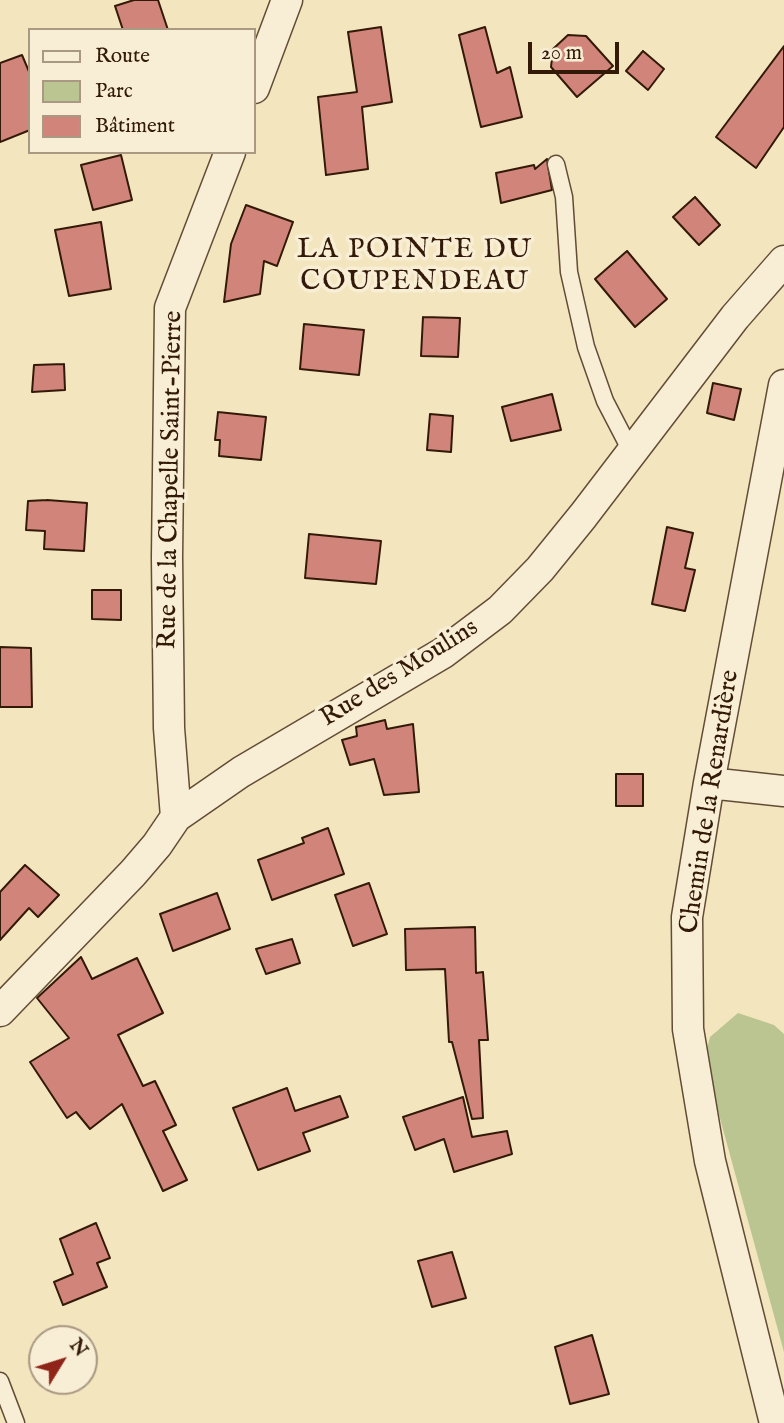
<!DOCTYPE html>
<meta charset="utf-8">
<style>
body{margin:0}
#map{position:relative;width:784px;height:1423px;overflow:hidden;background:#f3e5be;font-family:"IM FELL English",serif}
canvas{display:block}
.legend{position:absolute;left:28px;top:28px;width:228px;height:126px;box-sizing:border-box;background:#f7eed5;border:2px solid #a99983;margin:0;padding:9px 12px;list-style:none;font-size:21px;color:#331908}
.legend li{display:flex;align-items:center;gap:14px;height:35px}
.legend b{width:35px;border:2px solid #a99983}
.north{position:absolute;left:28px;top:1325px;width:70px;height:70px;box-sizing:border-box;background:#f7eed5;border:2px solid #a99983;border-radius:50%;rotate:52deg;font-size:19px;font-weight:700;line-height:28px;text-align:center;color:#331908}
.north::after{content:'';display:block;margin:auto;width:24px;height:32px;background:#8f2418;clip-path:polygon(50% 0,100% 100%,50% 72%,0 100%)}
.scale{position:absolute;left:528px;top:42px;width:91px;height:32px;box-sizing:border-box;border:4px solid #331908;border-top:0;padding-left:9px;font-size:21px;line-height:24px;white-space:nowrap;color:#331908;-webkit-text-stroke:5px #f7eed5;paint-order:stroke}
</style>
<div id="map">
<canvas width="784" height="1423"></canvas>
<ul class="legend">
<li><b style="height:9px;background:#f7eed5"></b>Route</li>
<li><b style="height:19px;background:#bac592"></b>Parc</li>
<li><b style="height:19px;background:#d1857a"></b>Bâtiment</li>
</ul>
<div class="north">N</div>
<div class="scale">20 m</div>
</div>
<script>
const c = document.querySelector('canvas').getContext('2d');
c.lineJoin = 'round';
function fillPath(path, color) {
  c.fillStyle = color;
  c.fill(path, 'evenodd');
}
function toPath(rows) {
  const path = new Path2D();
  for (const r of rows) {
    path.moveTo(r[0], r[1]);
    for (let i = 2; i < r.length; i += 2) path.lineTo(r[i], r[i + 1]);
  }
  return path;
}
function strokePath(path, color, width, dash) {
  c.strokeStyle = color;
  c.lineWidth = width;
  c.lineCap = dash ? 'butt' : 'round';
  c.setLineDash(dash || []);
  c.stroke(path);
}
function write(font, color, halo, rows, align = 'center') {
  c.font = font + ' "IM FELL English",serif';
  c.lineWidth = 7;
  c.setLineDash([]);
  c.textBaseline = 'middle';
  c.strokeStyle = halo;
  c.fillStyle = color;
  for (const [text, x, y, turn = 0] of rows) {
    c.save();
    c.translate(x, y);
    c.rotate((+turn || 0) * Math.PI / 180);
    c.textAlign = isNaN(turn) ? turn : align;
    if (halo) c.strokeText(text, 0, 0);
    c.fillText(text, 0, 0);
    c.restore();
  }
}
fillPath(toPath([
 [738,1013,774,1025,784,1034,784,1352,704,1060,710,1037]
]), '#bac592');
const building = toPath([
 [134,0,158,0,168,30,123,30,115,6,134,0],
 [381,27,392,102,362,107,368,169,326,175,318,97,357,92,348,32,381,27],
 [485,27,497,73,510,67,522,117,481,127,459,35,485,27],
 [568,35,586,36,613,66,577,97,551,67,553,49,568,35],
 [784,46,784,127,756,168,716,137,784,46],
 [643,51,664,69,648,90,626,71,643,51],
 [22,55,30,74,30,130,0,142,0,63,22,55],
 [121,155,132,200,93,210,81,165,121,155],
 [547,159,552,190,501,203,496,173,534,165,535,169,547,159],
 [695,197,720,225,699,245,673,217,695,197],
 [246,205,293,222,277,266,264,261,260,294,224,302,231,244,246,205],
 [101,222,111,289,69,296,55,230,101,222],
 [627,251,667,299,635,327,595,279,627,251],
 [423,317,460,318,458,357,421,356,423,317],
 [304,324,364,330,359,375,300,369,304,324],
 [64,364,65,390,32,392,34,365,64,364],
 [713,383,741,389,734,420,707,413,713,383],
 [552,394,561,430,511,441,502,407,552,394],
 [218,412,266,417,261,460,219,456,220,440,215,440,218,412],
 [430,414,453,416,451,452,427,450,430,414],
 [47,500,87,503,84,551,44,549,45,531,26,530,28,501,47,500],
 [667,527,693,533,685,568,695,570,685,611,652,604,667,527],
 [309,534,381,541,376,584,305,578,309,534],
 [92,590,121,590,121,620,92,619,92,590],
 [0,647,31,648,32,707,0,707,0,647],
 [385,720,387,729,413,724,419,792,384,795,374,759,350,765,342,740,357,736,356,727,385,720],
 [616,774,643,774,643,806,616,806,616,774],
 [328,828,344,874,272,900,258,860,304,843,302,838,328,828],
 [25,865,59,895,38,917,29,908,0,940,0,892,25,865],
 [369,883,387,934,353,946,335,895,369,883],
 [217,893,230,929,173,951,160,914,217,893],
 [475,927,476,973,483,972,488,1040,479,1040,483,1118,472,1119,452,1042,449,1042,445,969,406,970,405,929,475,927],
 [292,939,300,963,266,974,256,949,292,939],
 [81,957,92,979,137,958,163,1013,118,1035,143,1086,155,1081,176,1125,163,1131,187,1180,163,1191,122,1104,90,1129,76,1112,67,1118,30,1062,69,1038,37,998,81,957],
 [287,1088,295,1111,340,1096,348,1117,303,1133,310,1151,258,1170,233,1108,287,1088],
 [463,1097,472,1137,507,1131,512,1154,454,1172,444,1139,415,1150,403,1117,463,1097],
 [96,1223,110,1258,97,1263,107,1287,63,1305,54,1282,73,1274,60,1239,96,1223],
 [452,1252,466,1298,432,1307,418,1261,452,1252],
 [592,1335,609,1394,570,1404,555,1347,592,1335]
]);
fillPath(building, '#d1857a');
strokePath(building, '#331908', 2);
const service = toPath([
 [556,164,564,197,569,272,586,347,605,401,632,453],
 [0,1381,16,1423]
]);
const minor = toPath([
 [254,88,287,0],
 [709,783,784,791],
 [176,817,169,728,167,557,170,308,230,152],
 [0,1011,133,873,157,845,176,817,241,772,443,653,500,610,540,569,583,516,735,317,784,261],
 [775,1423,710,1161,688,1029,687,917,709,783,784,385]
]);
strokePath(service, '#634c36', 19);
strokePath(minor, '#634c36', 33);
strokePath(service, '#f7eed5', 16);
strokePath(minor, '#f7eed5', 30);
write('26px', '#331908', '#f7eed5', [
 ["Rue de la Chapelle Saint-Pierre",172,480,-89],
 ["Rue des Moulins",400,674,-32],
 ["Chemin de la Renardière",711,802,-81]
]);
c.letterSpacing = '2px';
write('28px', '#331908', '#f7eed5', [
 ["LA POINTE DU",415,251],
 ["COUPENDEAU",415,283]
]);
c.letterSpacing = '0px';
</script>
